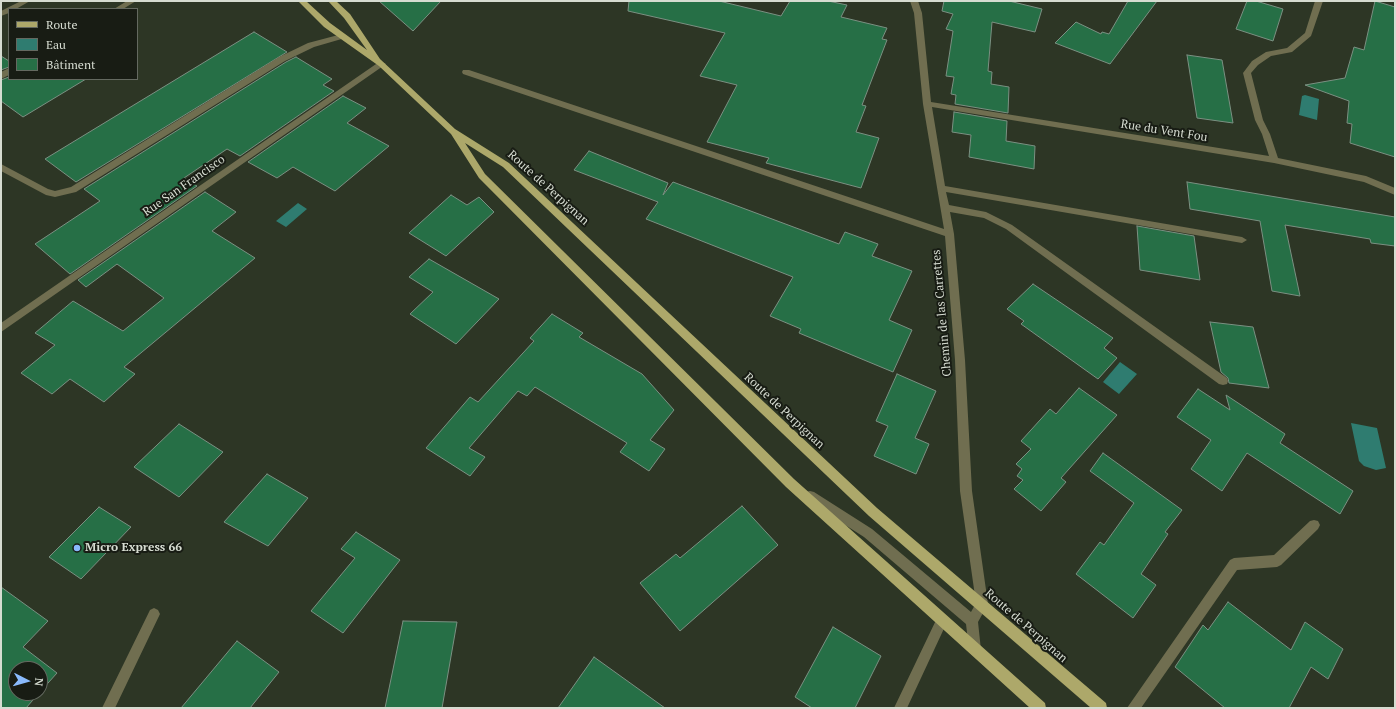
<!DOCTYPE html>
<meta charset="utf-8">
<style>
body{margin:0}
#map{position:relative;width:1396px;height:709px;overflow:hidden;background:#2d3625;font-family:"PT Serif",serif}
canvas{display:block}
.frame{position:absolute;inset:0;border:2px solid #d6dcd1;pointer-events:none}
.legend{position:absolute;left:8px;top:8px;width:130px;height:72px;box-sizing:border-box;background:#181c14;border:1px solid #646960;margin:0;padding:5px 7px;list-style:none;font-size:12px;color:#d6dcd1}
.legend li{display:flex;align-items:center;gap:8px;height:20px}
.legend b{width:20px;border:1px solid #646960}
.north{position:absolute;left:8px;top:661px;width:40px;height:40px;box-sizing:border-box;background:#181c14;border:1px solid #646960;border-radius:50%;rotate:96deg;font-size:11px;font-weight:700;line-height:16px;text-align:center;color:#d6dcd1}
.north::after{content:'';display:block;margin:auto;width:14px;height:18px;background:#8abafc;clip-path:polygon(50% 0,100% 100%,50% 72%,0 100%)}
</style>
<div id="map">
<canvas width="1396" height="709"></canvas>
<div class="frame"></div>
<ul class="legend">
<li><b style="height:5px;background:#ada86a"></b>Route</li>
<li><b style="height:11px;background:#2f7c70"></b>Eau</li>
<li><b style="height:11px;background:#266f46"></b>Bâtiment</li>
</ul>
<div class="north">N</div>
</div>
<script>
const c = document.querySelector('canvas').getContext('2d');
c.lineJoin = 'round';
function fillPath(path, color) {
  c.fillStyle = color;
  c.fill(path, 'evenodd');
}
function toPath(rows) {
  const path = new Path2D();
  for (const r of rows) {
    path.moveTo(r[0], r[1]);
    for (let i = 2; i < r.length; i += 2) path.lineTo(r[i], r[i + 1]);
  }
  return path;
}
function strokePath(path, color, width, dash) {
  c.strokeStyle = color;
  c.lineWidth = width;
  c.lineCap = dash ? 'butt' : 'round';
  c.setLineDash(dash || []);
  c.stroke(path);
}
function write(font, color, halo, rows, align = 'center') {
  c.font = font + ' "PT Serif",serif';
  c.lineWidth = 4;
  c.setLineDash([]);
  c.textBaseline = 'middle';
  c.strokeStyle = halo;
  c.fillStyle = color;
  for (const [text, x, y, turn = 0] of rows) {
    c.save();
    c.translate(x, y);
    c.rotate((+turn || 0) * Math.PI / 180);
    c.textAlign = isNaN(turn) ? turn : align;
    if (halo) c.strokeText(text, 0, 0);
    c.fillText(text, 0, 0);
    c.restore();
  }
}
fillPath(toPath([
 [1305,95,1319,99,1317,120,1299,115,1302,96],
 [298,203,307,209,286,227,276,221],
 [1120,362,1137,374,1119,394,1103,382],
 [1351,423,1377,428,1386,468,1376,470,1364,466,1359,461]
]), '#2f7c70');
const building = toPath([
 [379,1,441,1,413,31,379,1],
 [629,1,719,1,781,16,790,1,828,1,847,5,841,17,887,28,882,39,887,40,862,105,866,106,856,132,879,138,861,188,766,163,769,158,707,142,737,85,700,76,725,33,628,11,629,1],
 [944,1,1009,1,1042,9,1035,32,992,22,988,71,992,72,991,84,1009,87,1008,113,955,104,956,95,951,94,954,77,946,76,953,31,946,29,953,14,942,11,944,1],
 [1128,1,1157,1,1110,64,1055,43,1076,22,1101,34,1102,32,1109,34,1128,1],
 [1247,1,1256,1,1283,9,1273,41,1236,29,1247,1],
 [1375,1,1395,7,1395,157,1350,143,1352,124,1347,123,1349,101,1305,85,1345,78,1354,47,1364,50,1375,1],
 [254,32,287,52,76,182,45,159,254,32],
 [1187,55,1222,60,1233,123,1197,118,1187,55],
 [1,56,9,61,9,67,1,70,1,56],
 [296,57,332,79,323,85,334,91,240,156,227,149,184,178,197,186,70,274,35,244,100,201,84,189,286,62,296,57],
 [9,77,9,79,86,79,23,117,1,101,1,80,9,77],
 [343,96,366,108,347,123,389,146,335,191,293,167,277,178,248,162,343,96],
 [954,112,1007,121,1006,141,1035,146,1034,169,969,157,971,135,952,132,954,112],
 [589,151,668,183,663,195,673,182,839,244,845,232,878,244,872,256,912,271,889,320,912,330,893,372,799,333,801,329,770,316,793,277,646,219,658,202,574,170,589,151],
 [1187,182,1395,217,1395,246,1371,243,1370,239,1285,225,1300,296,1272,291,1260,221,1190,209,1187,182],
 [205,192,236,212,212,231,255,258,124,367,135,374,104,402,70,379,52,394,21,373,55,345,35,333,73,301,123,331,164,298,117,264,86,287,78,280,205,192],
 [451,195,467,205,479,197,494,212,446,256,409,233,451,195],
 [1137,226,1194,236,1200,280,1140,270,1137,226],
 [429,259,499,299,456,344,410,314,433,292,409,277,429,259],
 [1033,284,1113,338,1104,348,1117,358,1098,379,1021,324,1024,321,1007,309,1033,284],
 [552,314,583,333,579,337,642,374,674,410,650,440,665,449,649,471,620,452,627,443,535,387,527,396,518,391,469,448,485,457,470,476,426,448,470,397,478,402,534,341,530,338,552,314],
 [1210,322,1253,327,1269,388,1229,383,1228,378,1221,372,1210,322],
 [897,374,936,391,915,438,929,444,916,474,874,456,888,426,876,421,897,374],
 [1079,388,1117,415,1061,478,1066,482,1041,511,1014,489,1023,480,1017,476,1022,469,1016,464,1031,449,1021,441,1050,409,1056,414,1079,388],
 [1198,389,1230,410,1226,395,1285,434,1280,443,1353,491,1340,514,1247,453,1222,491,1191,469,1211,440,1177,417,1198,389],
 [179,424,223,452,179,497,134,467,179,424],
 [1103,453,1182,510,1165,532,1168,534,1141,574,1156,585,1133,618,1076,574,1100,542,1104,545,1134,503,1090,471,1103,453],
 [267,474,308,498,268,546,224,522,267,474],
 [742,506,778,545,680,631,640,583,676,554,680,558,742,506],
 [99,507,131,527,81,579,49,557,99,507],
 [356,532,400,560,343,633,311,611,355,558,341,549,356,532],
 [1,587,48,621,23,647,57,673,40,692,40,669,16,669,16,693,39,693,26,708,1,708,1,587],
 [1228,602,1291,650,1305,622,1343,649,1328,679,1311,667,1289,708,1225,708,1175,667,1203,625,1208,630,1228,602],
 [403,621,457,622,442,708,385,708,403,621],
 [833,627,881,656,855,708,812,708,795,697,833,627],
 [237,641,279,672,250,708,181,708,237,641],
 [594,657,665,708,558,708,594,657]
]);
fillPath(building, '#266f46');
strokePath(building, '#7b9082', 1);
fillPath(toPath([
 [21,1,30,1,16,9,9,9,9,13,1,16,1,11,21,1],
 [127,1,136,1,123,9,114,9,127,1],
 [910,1,918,1,922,13,931,102,1269,156,1262,134,1255,120,1243,73,1252,61,1266,52,1287,48,1305,33,1315,1,1323,1,1311,36,1292,52,1271,56,1258,65,1251,73,1263,120,1270,134,1278,158,1366,176,1395,188,1395,195,1364,182,1274,163,932,107,945,186,1242,237,1247,240,1242,243,946,192,949,205,986,212,1012,225,1227,378,1228,381,1227,384,1223,385,1219,384,1006,229,984,218,950,212,954,234,965,360,972,491,988,604,978,622,981,650,979,654,975,656,971,654,969,650,966,624,864,537,806,500,804,496,806,492,810,491,814,492,872,529,971,612,976,603,960,491,955,360,945,236,463,74,462,72,463,70,469,70,944,229,923,104,914,13,910,1],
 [342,34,345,34,345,38,314,47,285,61,76,192,55,197,46,195,1,171,1,164,48,189,55,191,71,187,279,57,308,43,342,34],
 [379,62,382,62,386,64,1,332,1,323,379,62],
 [9,68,9,75,1,79,1,72,9,68],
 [1314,520,1318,521,1320,525,1318,529,1281,565,1277,567,1237,570,1141,708,1127,708,1230,560,1234,558,1274,555,1310,521,1314,520],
 [154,608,158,610,160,614,115,708,102,708,150,610,154,608],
 [942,614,946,616,948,620,907,708,894,708,938,616,942,614]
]), '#706e50');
fillPath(toPath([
 [298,1,306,1,330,23,367,50,344,18,328,1,336,1,350,14,380,59,455,129,509,163,877,508,1106,703,1107,708,1091,708,869,516,503,167,465,143,485,174,794,479,1045,703,1046,708,1030,708,786,487,479,178,451,134,379,66,324,27,298,1]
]), '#ada86a');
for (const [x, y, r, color] of [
 [77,548,4,"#8abafc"]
]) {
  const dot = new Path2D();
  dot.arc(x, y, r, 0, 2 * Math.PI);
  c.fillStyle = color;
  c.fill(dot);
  strokePath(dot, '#181c14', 1.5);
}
write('12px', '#d6dcd1', '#181c14', [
 ["Rue du Vent Fou",1164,131,9],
 ["Rue San Francisco",184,186,-35],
 ["Route de Perpignan",548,188,42],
 ["Chemin de las Carrettes",942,313,-95],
 ["Route de Perpignan",784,411,43],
 ["Route de Perpignan",1026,626,41]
]);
write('bold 12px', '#d6dcd1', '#181c14', [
 ["Micro Express 66",85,548]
], 'left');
</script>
